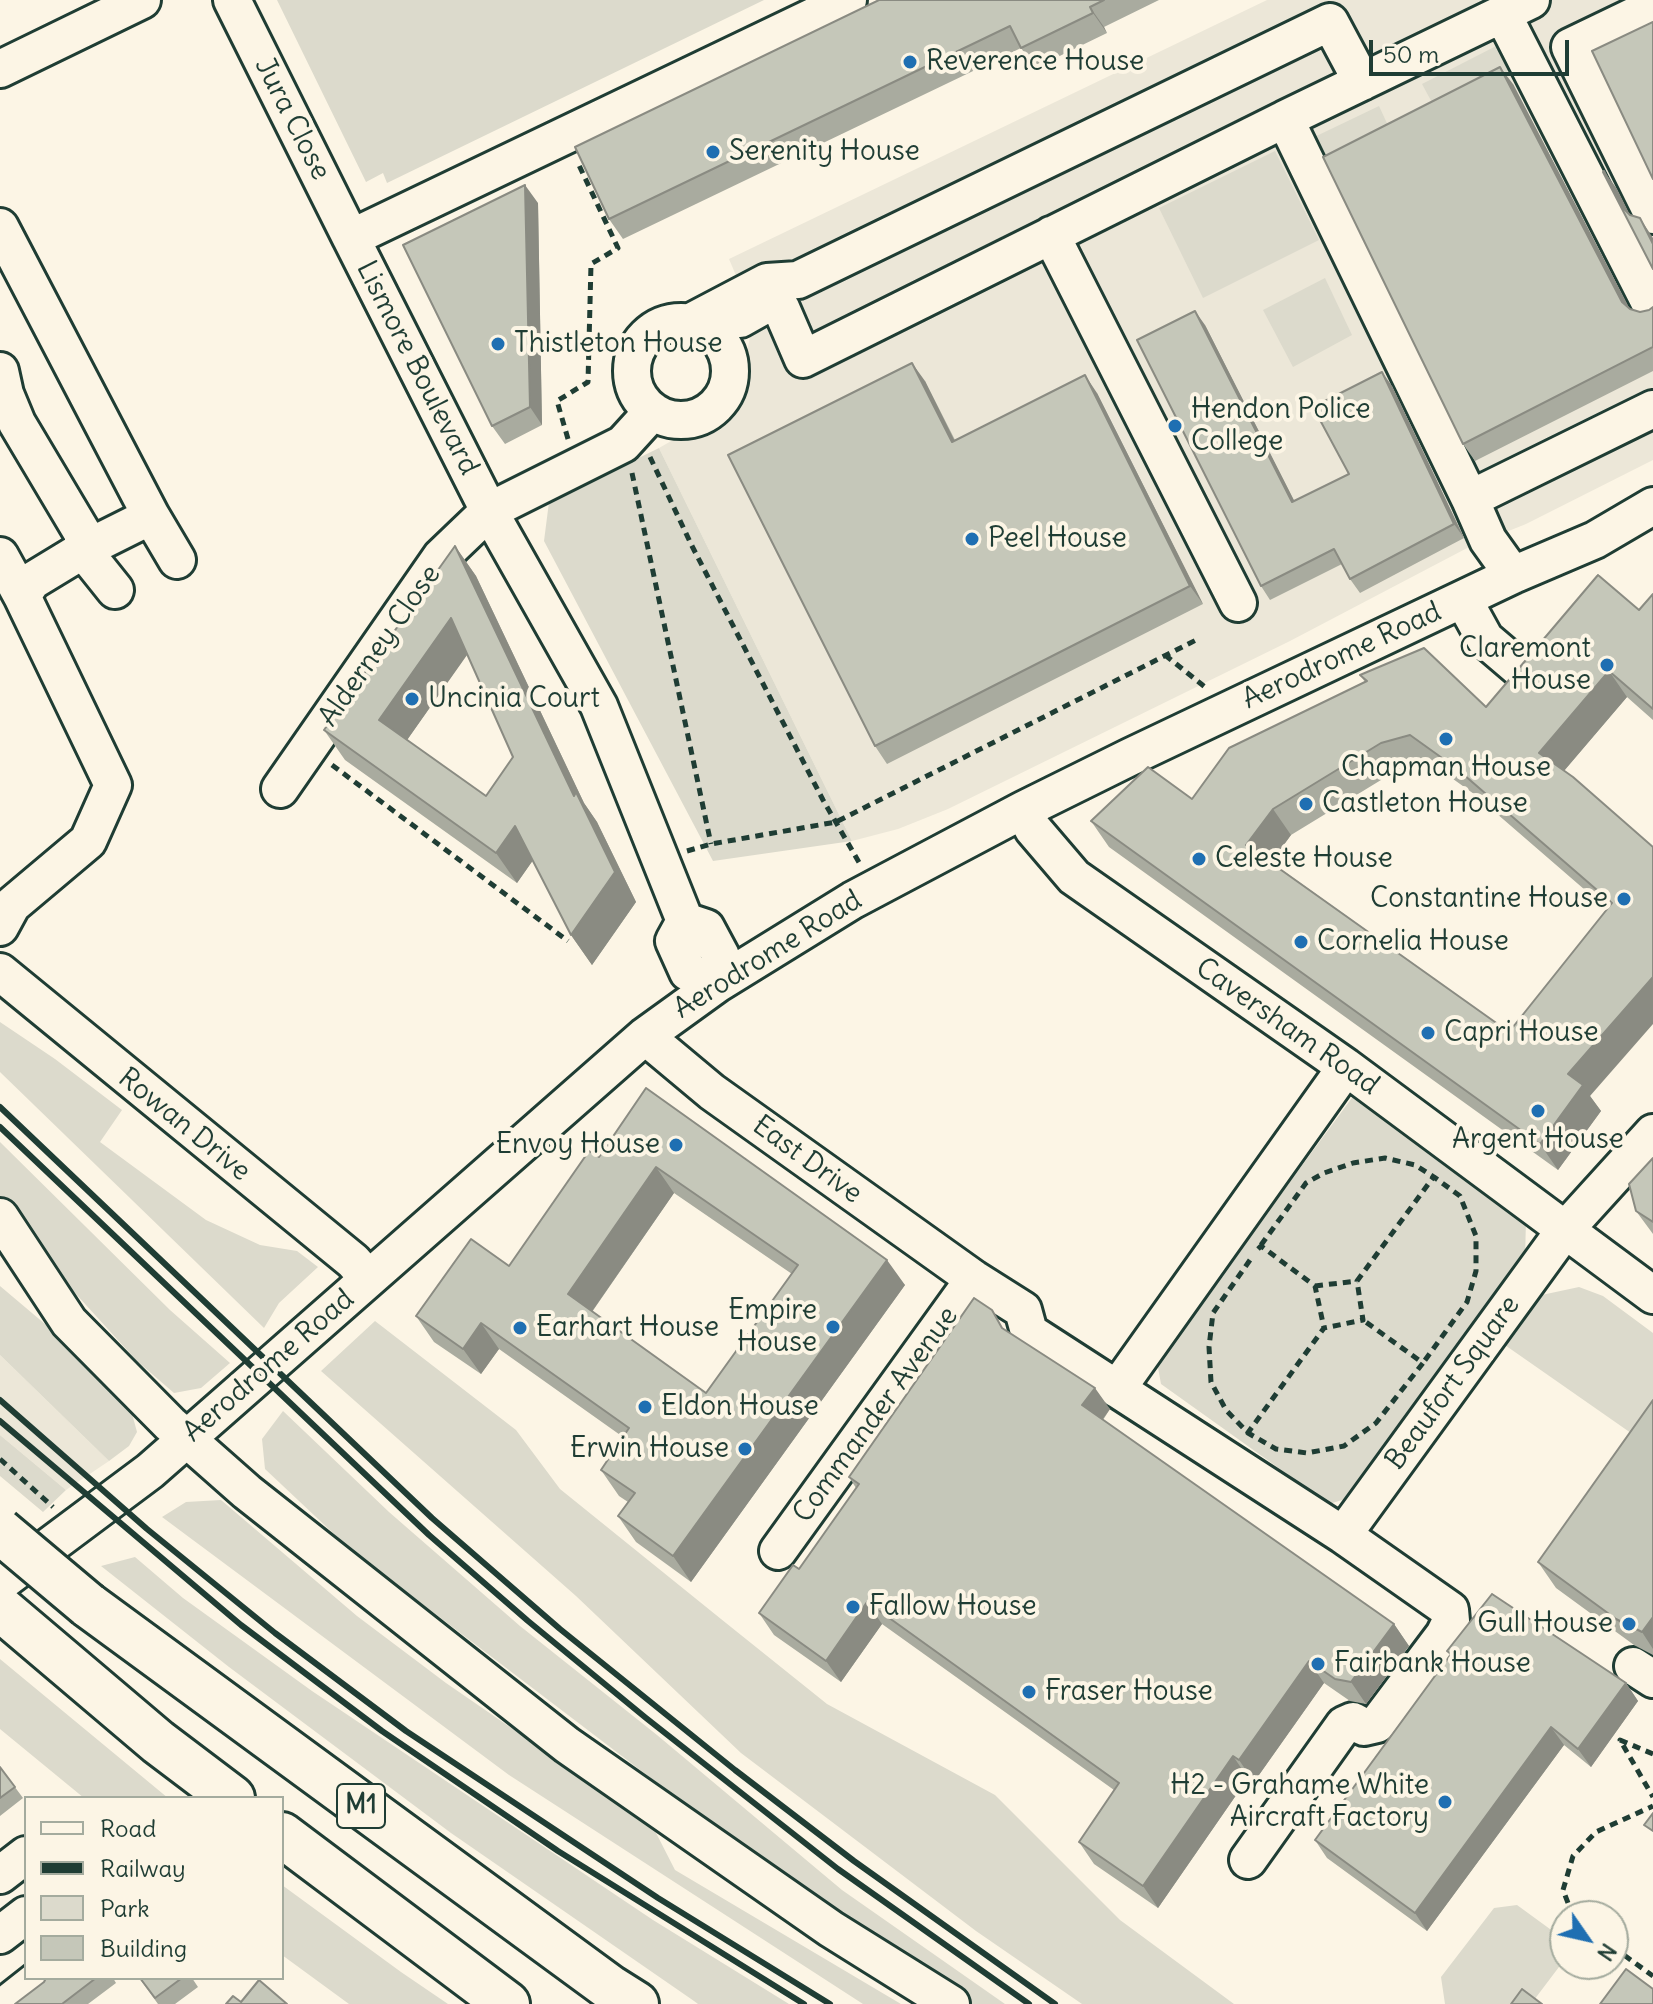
<!DOCTYPE html>
<style>
body{margin:0}
#map{position:relative;width:1653px;height:2004px;overflow:hidden;background:#fcf5e5;font-family:Delius,sans-serif}
canvas{display:block}
.legend{position:absolute;left:24px;top:1796px;width:260px;height:184px;box-sizing:border-box;background:#fcf5e5;border:2px solid #a4ab9e;margin:0;padding:10px 14px;list-style:none;font-size:24px;color:#1f3d34}
.legend li{display:flex;align-items:center;gap:16px;height:40px}
.legend b{width:40px;border:2px solid #a4ab9e}
.north{position:absolute;left:1549px;top:1900px;width:80px;height:80px;box-sizing:border-box;background:#fcf5e5;border:2px solid #a4ab9e;border-radius:50%;rotate:124deg;font-size:22px;font-weight:700;line-height:32px;text-align:center;color:#1f3d34}
.north::after{content:'';display:block;margin:auto;width:28px;height:36px;background:#1f6fb2;clip-path:polygon(50% 0,100% 100%,50% 72%,0 100%)}
.scale{position:absolute;left:1369px;top:40px;width:200px;height:36px;box-sizing:border-box;border:4px solid #1f3d34;border-top:0;padding-left:10px;font-size:24px;line-height:28px;white-space:nowrap;color:#1f3d34;-webkit-text-stroke:6px #fcf5e5;paint-order:stroke}
</style>
<div id="map">
<canvas width="1653" height="2004"></canvas>
<ul class="legend">
<li><b style="height:10px;background:#fcf5e5"></b>Road</li>
<li><b style="height:10px;background:#1f3d34"></b>Railway</li>
<li><b style="height:22px;background:#dcdacc"></b>Park</li>
<li><b style="height:22px;background:#c5c7b9"></b>Building</li>
</ul>
<div class="north">N</div>
<div class="scale">50 m</div>
</div>
<script>
const c = document.querySelector('canvas').getContext('2d');
c.lineJoin = 'round';
function fillPath(path, color) {
  c.fillStyle = color;
  c.fill(path, 'evenodd');
}
function toPath(rows) {
  const path = new Path2D();
  for (const r of rows) {
    if (r.length === 3) {
      path.moveTo(r[0] + r[2], r[1]);
      path.arc(r[0], r[1], r[2], 0, 2 * Math.PI);
      continue;
    }
    path.moveTo(r[0], r[1]);
    for (let i = 2; i < r.length; i += 2) path.lineTo(r[i], r[i + 1]);
  }
  return path;
}
function strokePath(path, color, width, dash) {
  c.strokeStyle = color;
  c.lineWidth = width;
  c.lineCap = dash ? 'butt' : 'round';
  c.setLineDash(dash || []);
  c.stroke(path);
}
function write(font, color, halo, rows, align = 'center') {
  c.font = font + ' Delius,sans-serif';
  c.lineWidth = 8;
  c.setLineDash([]);
  c.textBaseline = 'middle';
  c.strokeStyle = halo;
  c.fillStyle = color;
  for (const [text, x, y, turn = 0] of rows) {
    c.save();
    c.translate(x, y);
    c.rotate((+turn || 0) * Math.PI / 180);
    c.textAlign = isNaN(turn) ? turn : align;
    if (halo) c.strokeText(text, 0, 0);
    c.fillText(text, 0, 0);
    c.restore();
  }
}
fillPath(toPath([
 [1267,0,1653,0,1653,460,1526,524,1471,546,1290,641,948,809,898,829,852,841,659,448,736,404,754,318,729,259],
 [0,1355,109,1461,66,1490,0,1435]
]), '#ece7d8');
fillPath(toPath([
 [277,0,764,0,387,183,383,173,366,182],
 [1502,43,1514,68,1435,108,1422,84],
 [1379,106,1391,132,1318,167,1306,141],
 [1275,151,1319,240,1203,298,1159,208],
 [1325,278,1352,335,1293,367,1263,310],
 [659,448,852,841,713,861,544,541,549,502],
 [0,1022,55,1059,122,1110,100,1142,206,1220,260,1245,297,1251,318,1267,279,1303,264,1328,0,1072],
 [1354,1095,1526,1219,1525,1260,1352,1497,1329,1504,1161,1384,1157,1362],
 [0,1142,170,1310,230,1363,201,1388,174,1393,137,1361,24,1237,0,1206],
 [0,1286,58,1335,131,1410,137,1432,129,1446,109,1461,0,1355],
 [1579,1287,1603,1296,1653,1333,1653,1444,1651,1447,1502,1343,1537,1296],
 [375,1321,516,1430,560,1489,721,1619,827,1704,995,1795,1120,1920,1234,2004,1082,2004,976,1931,741,1753,576,1596,321,1371],
 [283,1411,389,1512,520,1626,657,1735,842,1890,1005,2004,970,2004,782,1878,350,1549,265,1469,262,1439],
 [0,1435,66,1490,43,1512,0,1476],
 [221,1500,357,1616,446,1683,652,1825,675,1870,901,2004,863,2004,509,1775,162,1517,186,1502],
 [135,1557,183,1598,312,1691,653,1920,789,2004,698,2004,694,2001,451,1833,229,1667,101,1566],
 [0,1659,168,1798,84,1798,0,1729],
 [282,1885,401,1972,448,2004,349,2004,282,1955],
 [1517,1905,1565,1940,1565,1959,1531,2004,1445,2004,1441,1977,1494,1908]
]), '#dcdacc');
const minor = toPath([
 [232,0,351,238],
 [1653,7,1570,47,1653,215],
 [1502,13,1653,309],
 [0,69,142,0],
 [0,227,151,516,83,550,32,581,22,596,113,785,88,841,12,905,0,927],
 [1051,235,1238,603],
 [740,319,772,301,781,308,803,359,1285,119],
 [681,371,49],
 [689,323,767,282,798,280,1330,22,1362,82],
 [0,371,5,394,17,423,83,534,83,550,115,590],
 [1470,499,1285,119,1531,0],
 [151,516,177,560],
 [0,556,22,596],
 [1513,575,1488,540,1470,499,1653,409],
 [1463,599,1485,639,1519,668],
 [280,789,441,557,489,511,623,444,653,411],
 [1023,810,1033,829,1074,877,1346,1067,1653,1295],
 [685,921,674,941,688,972,717,984,721,956,706,928,685,921,599,706,489,511,351,238,848,0],
 [0,972,353,1261,368,1278],
 [645,1036,712,1092,974,1279,1023,1310,1029,1332,1343,1535,1450,1610,1451,1621,1444,1635,1377,1724,1364,1727,1353,1721,1344,1725,1248,1860],
 [0,1217,69,1322,170,1424,247,1492,567,1745,831,1929,951,2004],
 [1117,1389,1346,1067],
 [1343,1535,1564,1231,1653,1133],
 [778,1551,974,1279],
 [0,1583,150,1471,645,1036,717,984,853,900,1023,810,1130,757,1513,575,1595,540,1653,506],
 [1633,1666,1653,1679],
 [0,1875,26,1855],
 [0,1935,26,1915],
 [7,2004,40,1978]
]);
const highway = toPath([
 [88,1605,609,1987,636,2004],
 [0,1608,158,1742,232,1798],
 [282,1835,507,2004]
]);
strokePath(minor, '#1f3d34', 42);
strokePath(highway, '#1f3d34', 50);
strokePath(toPath([
 [568,439,557,401,588,382,591,264,618,248,577,161],
 [650,457,692,546,823,800,860,864],
 [632,473,711,844],
 [1165,655,1205,687],
 [332,765,568,941],
 [687,851,711,844,836,822,1200,638],
 [1261,1245,1306,1183,1324,1173,1353,1163,1385,1158,1415,1165,1434,1177,1460,1196,1476,1236,1476,1271,1467,1302,1423,1363],
 [1258,1249,1261,1246,1315,1286,1324,1328],
 [1250,1260,1213,1313,1209,1347,1211,1382,1226,1410,1248,1433,1276,1449,1307,1453,1344,1446,1376,1423,1423,1363,1363,1320],
 [1315,1286,1357,1281],
 [1247,1434,1324,1328,1363,1320,1357,1281,1435,1175],
 [0,1459,53,1507],
 [1653,1754,1620,1740,1653,1797],
 [1573,1916,1563,1890,1573,1856,1596,1832,1653,1806],
 [1613,1947,1653,1976]
]), '#1f3d34', 5, [8, 6]);
strokePath(minor, '#fcf5e5', 36);
strokePath(highway, '#fcf5e5', 44);
strokePath(toPath([
 [0,1107,432,1518,560,1629,735,1770,854,1861,1055,2004],
 [0,1127,429,1535,528,1621,646,1718,838,1869,1029,2004],
 [0,1400,147,1529,275,1633,406,1731,658,1898,830,2004],
 [0,1421,241,1625,382,1731,558,1851,804,2004]
]), '#1f3d34', 6);
const highwayBridge = toPath([
 [0,1531,88,1605]
]);
strokePath(highwayBridge, '#1f3d34', 50, []);
strokePath(highwayBridge, '#fcf5e5', 44);
fillPath(toPath([
 [879,0,1159,0,1104,27,1107,33,1035,68,1021,48,623,239,609,219],
 [1513,84,1629,309,1640,312,1649,310,1653,307,1653,371,1475,461,1463,444],
 [538,203,542,425,505,444,492,426],
 [1205,325,1294,501,1349,474,1392,386,1464,538,1360,593,1350,579,1342,564,1270,600,1261,586],
 [925,381,955,440,1097,393,1203,604,887,764,875,746],
 [455,546,476,576,584,803,597,822,636,902,592,965,571,935,533,860,517,883,345,760,324,730],
 [467,654,513,757,486,796,407,740],
 [1653,594,1653,720,1627,697,1564,771,1653,847,1590,1096,1601,1111,1558,1170,1109,847,1091,821,1192,799,1365,682,1360,675,1486,707,1639,610],
 [1428,761,1474,794,1607,909,1509,1032,1271,862,1291,835,1399,769],
 [646,1088,905,1285,691,1582,636,1542,618,1516,628,1502,619,1496,601,1470,623,1437,499,1349,481,1374,434,1342,416,1316,509,1266,599,1157],
 [674,1193,792,1274,706,1393,592,1312],
 [1653,1158,1653,1234,1636,1211],
 [1006,1330,1110,1409,1103,1420,1394,1624,1409,1646,1366,1704,1350,1701,1324,1683,1254,1782,1248,1778,1158,1908,1094,1864,1079,1842,1114,1790,882,1624,841,1682,774,1635,759,1613,799,1569,856,1488,849,1477],
 [1653,1400,1653,1655,1634,1645,1556,1588,1538,1562],
 [1447,1651,1626,1683,1638,1701,1591,1767,1564,1745,1427,1931,1327,1858,1315,1840,1450,1655],
 [0,1767,23,1798,0,1816],
 [46,1978,113,1978,116,1983,88,2004,15,2004,44,1982],
 [139,1978,192,1978,198,1987,175,2004,158,2004]
]), '#a9ab9f');
fillPath(toPath([
 [1090,7,1104,27,1107,33,1093,13],
 [1500,67,1513,84,1635,319,1622,302],
 [1604,171,1617,189,1635,225,1622,207],
 [525,185,538,203,542,425,530,407],
 [1640,218,1653,238,1653,244],
 [1195,311,1205,325,1302,516,1292,502],
 [912,363,925,381,964,460,952,442],
 [1382,372,1392,386,1464,538,1454,524],
 [1085,375,1097,393,1203,604,1190,586],
 [455,546,476,576,584,803,597,822,636,902,592,965,571,935,574,796],
 [451,618,472,648,400,750,379,720],
 [1609,671,1627,697,1557,779,1539,753],
 [1273,809,1291,835,1265,871,1246,845],
 [515,826,536,856,517,883,496,853],
 [1653,977,1653,1024,1590,1096,1601,1111,1558,1170,1540,1144,1568,1074],
 [656,1167,674,1193,586,1320,568,1294],
 [887,1260,905,1285,691,1582,673,1556],
 [481,1323,499,1349,481,1374,463,1349],
 [1095,1388,1110,1409,1097,1427,1082,1405],
 [867,1602,882,1624,841,1682,826,1661],
 [1653,1617,1653,1649,1642,1632],
 [1394,1624,1409,1646,1366,1704,1351,1682],
 [1309,1661,1324,1683,1254,1782,1239,1760],
 [1626,1683,1638,1701,1591,1767,1578,1749],
 [1551,1727,1564,1745,1427,1931,1415,1913],
 [1233,1756,1248,1778,1158,1908,1143,1886]
]), '#8a8b82');
const building = toPath([
 [879,0,1104,0,1090,7,1093,13,1021,48,1010,26,609,219,575,147,879,0],
 [1653,22,1653,179,1592,51,1653,22],
 [1500,67,1622,302,1630,309,1640,312,1649,310,1653,307,1653,347,1463,444,1323,157,1500,67],
 [1604,171,1622,207,1630,215,1640,218,1653,244,1653,269,1603,172,1604,171],
 [525,185,530,407,492,426,403,245,525,185],
 [1195,311,1292,502,1349,474,1313,407,1382,372,1454,524,1350,579,1334,549,1261,586,1137,340,1195,311],
 [912,363,952,442,1085,375,1190,586,875,746,728,455,912,363],
 [455,546,574,796,576,792,615,872,571,935,515,826,496,853,324,730,455,546],
 [451,618,513,757,486,796,379,720,451,618],
 [1598,575,1639,610,1653,594,1653,709,1609,671,1539,753,1573,777,1653,847,1653,977,1568,1074,1583,1085,1540,1144,1091,821,1148,767,1192,799,1229,748,1367,681,1360,675,1424,648,1486,707,1598,575],
 [1410,735,1456,768,1612,903,1509,1032,1246,845,1273,809,1381,743,1410,735],
 [646,1088,887,1260,673,1556,618,1516,635,1493,601,1470,629,1428,481,1323,463,1349,416,1316,471,1239,509,1266,589,1151,599,1157,646,1088],
 [656,1167,798,1265,706,1393,568,1294,656,1167],
 [1653,1158,1653,1222,1636,1211,1629,1184,1653,1158],
 [974,1298,992,1310,1002,1328,1095,1388,1082,1405,1394,1624,1351,1682,1335,1679,1309,1661,1239,1760,1233,1756,1143,1886,1079,1842,1119,1783,867,1602,826,1661,759,1613,793,1565,799,1569,859,1484,849,1477,974,1298],
 [1653,1400,1653,1617,1642,1632,1616,1619,1538,1562,1653,1400],
 [1492,1594,1626,1683,1578,1749,1551,1727,1415,1913,1315,1840,1451,1654,1447,1651,1492,1594],
 [0,1767,15,1787,0,1798,0,1767],
 [1653,1813,1653,1831,1644,1825,1653,1813],
 [1626,1969,1653,1989,1653,2004,1600,2004,1626,1969],
 [46,1978,96,1978,62,2004,15,2004,44,1982,46,1978],
 [140,1978,182,1978,155,1998,140,1978],
 [259,1980,287,2004,226,2004,233,1996,241,2002,259,1980],
 [1522,1989,1542,2004,1511,2004,1522,1989]
]);
fillPath(building, '#c5c7b9');
strokePath(building, '#8a8b82', 2);
for (const [x, y, r, color] of [
 [910,62,8,"#1f6fb2"],
 [713,152,8,"#1f6fb2"],
 [498,344,8,"#1f6fb2"],
 [1175,426,8,"#1f6fb2"],
 [972,539,8,"#1f6fb2"],
 [1607,665,8,"#1f6fb2"],
 [412,699,8,"#1f6fb2"],
 [1446,739,8,"#1f6fb2"],
 [1306,804,8,"#1f6fb2"],
 [1199,859,8,"#1f6fb2"],
 [1624,899,8,"#1f6fb2"],
 [1301,942,8,"#1f6fb2"],
 [1428,1033,8,"#1f6fb2"],
 [1538,1111,8,"#1f6fb2"],
 [676,1145,8,"#1f6fb2"],
 [833,1327,8,"#1f6fb2"],
 [520,1328,8,"#1f6fb2"],
 [645,1407,8,"#1f6fb2"],
 [745,1449,8,"#1f6fb2"],
 [853,1607,8,"#1f6fb2"],
 [1629,1624,8,"#1f6fb2"],
 [1318,1664,8,"#1f6fb2"],
 [1029,1692,8,"#1f6fb2"],
 [1445,1802,8,"#1f6fb2"]
]) {
  const dot = new Path2D();
  dot.arc(x, y, r, 0, 2 * Math.PI);
  c.fillStyle = color;
  c.fill(dot);
  strokePath(dot, '#fcf5e5', 3);
}
for (const [x, y, w] of [
 [361,1806,48]
]) {
  const box = new Path2D();
  box.roundRect(x - w / 2, y - 22, w, 44, 6);
  c.fillStyle = '#fcf5e5';
  c.fill(box);
  strokePath(box, '#1f3d34', 2);
}
write('bold 26px', '#1f3d34', null, [
 ["M1",361,1806]
]);
write('28px', '#1f3d34', '#fcf5e5', [
 ["Reverence House",926,62],
 ["Serenity House",729,152],
 ["Thistleton House",514,344],
 ["Hendon Police",1191,410],
 ["College",1191,442],
 ["Peel House",988,539],
 ["Claremont",1591,649,"right"],
 ["House",1591,681,"right"],
 ["Uncinia Court",428,699],
 ["Chapman House",1446,768,"center"],
 ["Castleton House",1322,804],
 ["Celeste House",1215,859],
 ["Constantine House",1608,899,"right"],
 ["Cornelia House",1317,942],
 ["Capri House",1444,1033],
 ["Argent House",1538,1140,"center"],
 ["Envoy House",660,1145,"right"],
 ["Empire",817,1311,"right"],
 ["House",817,1343,"right"],
 ["Earhart House",536,1328],
 ["Eldon House",661,1407],
 ["Erwin House",729,1449,"right"],
 ["Fallow House",869,1607],
 ["Gull House",1613,1624,"right"],
 ["Fairbank House",1334,1664],
 ["Fraser House",1045,1692],
 ["H2 - Grahame White",1429,1786,"right"],
 ["Aircraft Factory",1429,1818,"right"]
], 'left');
write('28px', '#1f3d34', '#fcf5e5', [
 ["Jura Close",292,119,63],
 ["Lismore Boulevard",417,368,63],
 ["Alderney Close",380,646,-55],
 ["Aerodrome Road",1342,656,-25],
 ["Aerodrome Road",768,955,-32],
 ["Caversham Road",1287,1027,35],
 ["Rowan Drive",184,1125,39],
 ["East Drive",807,1160,36],
 ["Aerodrome Road",269,1366,-41],
 ["Beaufort Square",1453,1383,-54],
 ["Commander Avenue",876,1415,-54]
]);
</script>
